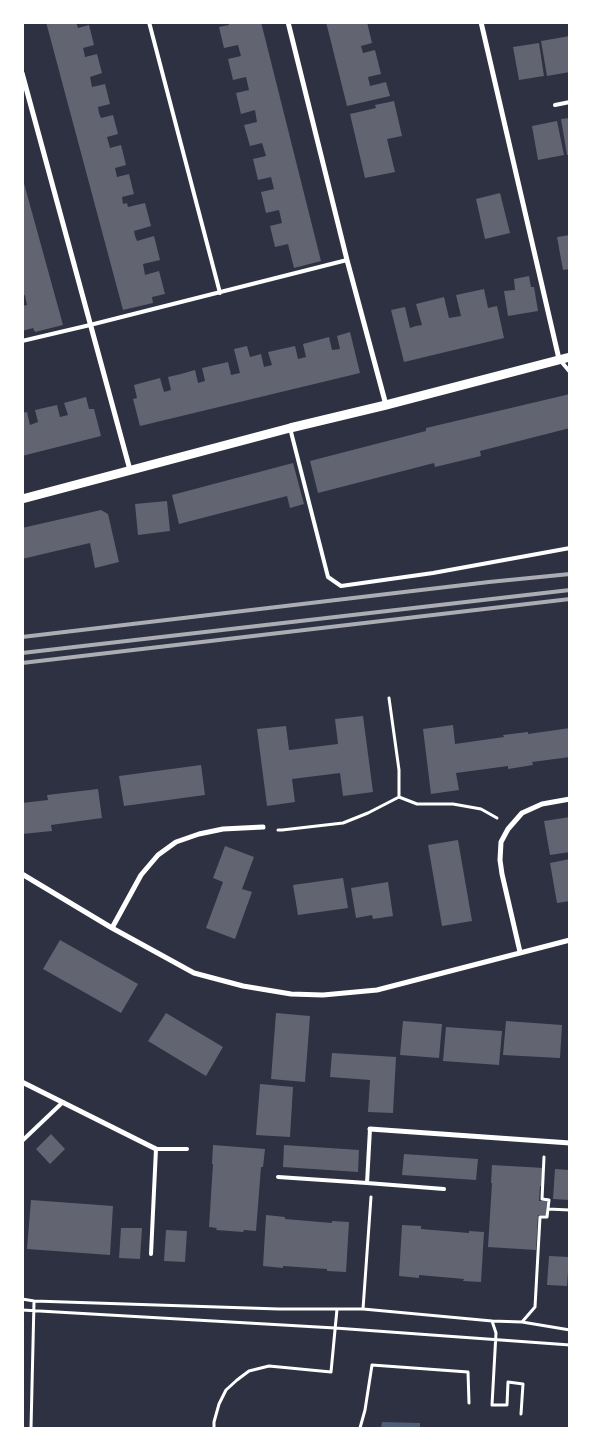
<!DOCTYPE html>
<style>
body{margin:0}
#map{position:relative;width:592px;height:1451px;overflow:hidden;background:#2d3142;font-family:"Sofia Sans Condensed",sans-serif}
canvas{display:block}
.frame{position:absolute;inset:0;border:24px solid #fff;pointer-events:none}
</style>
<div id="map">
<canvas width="592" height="1451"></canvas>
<div class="frame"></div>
</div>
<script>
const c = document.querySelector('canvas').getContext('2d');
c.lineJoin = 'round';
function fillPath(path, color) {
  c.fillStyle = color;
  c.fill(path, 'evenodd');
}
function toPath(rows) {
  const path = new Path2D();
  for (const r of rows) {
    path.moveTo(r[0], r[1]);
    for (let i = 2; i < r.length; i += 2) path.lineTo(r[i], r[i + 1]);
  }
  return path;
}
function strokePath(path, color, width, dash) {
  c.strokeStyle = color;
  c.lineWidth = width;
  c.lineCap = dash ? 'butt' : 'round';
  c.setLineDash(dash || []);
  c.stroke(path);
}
fillPath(toPath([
 [382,1422,420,1423,420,1428,381,1428]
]), '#4f5d75');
fillPath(toPath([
 [46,22,76,22,78,28,89,25,94,45,83,48,84,52,85,57,97,54,102,73,90,77,92,87,105,84,110,104,98,107,99,113,101,118,113,115,118,134,107,137,110,148,121,145,126,165,115,168,117,177,129,174,134,194,122,197,123,204,127,203,128,207,145,203,151,226,134,231,135,236,137,241,154,236,160,260,143,264,145,275,159,271,165,294,152,297,153,303,123,310],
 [228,22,261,22,321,261,294,268,288,244,275,247,270,226,282,223,279,210,266,213,261,192,274,189,271,177,258,180,253,159,266,156,262,143,250,146,244,125,257,122,255,110,241,114,236,93,249,90,246,77,233,80,228,59,241,56,238,45,224,48,219,27,229,25],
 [326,22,367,22,372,43,361,46,363,53,375,50,381,74,368,77,370,86,386,82,390,96,347,106],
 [570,36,570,72,547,76,541,41],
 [539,43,544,76,519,80,513,47],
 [394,101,402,136,387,139,395,172,365,178,350,114,376,108,375,105],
 [570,118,570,155,567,155,561,119],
 [557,121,564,155,538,160,532,126],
 [22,176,63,325,35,332,33,328,22,331,22,306,27,305,25,295,22,296],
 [500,193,510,233,485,239,476,199],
 [570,235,570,269,563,270,557,237],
 [529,276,531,287,534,287,538,311,508,316,504,291,515,290,514,279],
 [484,289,488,308,497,306,504,338,404,362,391,310,405,307,410,328,416,326,422,325,416,304,444,297,449,318,461,316,456,295],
 [350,332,360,373,140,426,133,399,137,398,134,385,160,378,164,392,171,390,168,377,181,374,195,370,198,383,205,381,202,368,228,362,231,375,240,373,234,349,247,346,250,357,261,354,264,367,272,365,268,352,295,346,298,359,306,357,303,344,329,337,332,350,340,349,337,336],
 [570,394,570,428,480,451,481,456,435,467,434,463,318,493,310,461,426,431,426,428],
 [86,397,89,409,94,409,101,436,22,456,22,413,27,412,30,425,38,422,35,410,57,405,60,417,68,415,64,403],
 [293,463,304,504,290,508,287,496,179,524,172,495],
 [167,501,170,531,138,535,135,504],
 [101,510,108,514,119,562,95,568,90,543,22,559,22,528],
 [363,716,373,792,343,796,340,773,292,779,295,802,267,806,257,729,286,726,289,750,338,744,335,719],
 [453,725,455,744,504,737,503,735,528,732,528,734,570,728,570,757,532,762,533,765,508,769,508,766,456,773,459,790,431,794,423,729],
 [201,765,205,795,124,806,119,776],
 [98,789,102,818,51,825,52,831,22,834,22,803,48,800,47,795],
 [570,817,570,852,550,855,544,821],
 [458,840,472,921,442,926,428,845],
 [225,846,254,857,242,889,252,892,235,939,206,928,223,882,213,878],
 [570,859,570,901,557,903,550,863],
 [343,878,348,908,298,915,293,885],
 [388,882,393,916,373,919,372,915,356,918,351,888],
 [60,940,138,984,121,1013,43,969],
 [166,1013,223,1047,206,1076,148,1041],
 [276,1013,310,1016,305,1082,271,1079],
 [403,1021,442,1024,439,1058,400,1055],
 [506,1021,562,1025,560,1058,503,1055],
 [446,1027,502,1031,499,1065,443,1061],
 [332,1053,396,1057,393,1113,368,1112,370,1080,330,1077],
 [260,1084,293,1087,290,1137,256,1135],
 [51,1134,65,1149,50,1164,36,1149],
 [213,1145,265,1149,263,1167,261,1167,256,1231,244,1230,243,1232,216,1230,217,1228,209,1227,213,1164,212,1164],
 [284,1145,359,1150,358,1172,283,1167],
 [404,1154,478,1159,476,1180,402,1175],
 [492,1165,544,1168,543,1186,540,1186,539,1201,547,1201,546,1215,538,1215,536,1250,488,1247,492,1183,491,1183],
 [555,1169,570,1170,570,1200,553,1199],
 [31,1200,113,1206,110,1255,27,1249],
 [266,1215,285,1217,285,1219,332,1223,332,1221,349,1222,346,1272,327,1271,327,1269,283,1266,283,1268,263,1266],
 [402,1225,421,1226,421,1229,469,1233,469,1231,484,1232,481,1282,463,1281,464,1279,419,1275,419,1278,399,1276],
 [121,1228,142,1228,140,1259,119,1258],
 [166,1230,187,1231,185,1262,164,1261],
 [549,1256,569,1257,567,1286,547,1285]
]), '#626471');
strokePath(toPath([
 [389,698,399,770,399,797],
 [278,830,282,830,343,823,368,813,399,797,417,804,453,804,481,809,497,818],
 [548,1209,570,1210],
 [22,1299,34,1301,279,1309,363,1309,492,1321,522,1322,570,1330],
 [363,1309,371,1197],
 [22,1310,335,1328,570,1345],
 [492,1321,496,1333,492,1405,507,1405,508,1382,523,1384,521,1414],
 [522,1322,535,1307,540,1217,547,1217,549,1200,542,1199,544,1157],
 [31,1428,34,1302],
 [214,1428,214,1422,219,1404,226,1390,237,1380,249,1371,269,1366,331,1372,337,1309],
 [360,1428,365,1410,372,1365,468,1372,469,1403]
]), '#fff', 3);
strokePath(toPath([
 [149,22,220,293],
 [555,105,570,102],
 [22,341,90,325,347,260],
 [560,360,570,372],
 [290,428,328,577,341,586,433,573,570,548],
 [22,1141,63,1102],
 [278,1177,367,1183,370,1129],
 [367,1183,444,1189],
 [151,1254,156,1149,187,1149]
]), '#fff', 4);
strokePath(toPath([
 [288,22,347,260,386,405],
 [481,22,559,359],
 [22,73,130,470],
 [22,874,112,928,194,973,243,986,291,994,323,995,377,990,570,940],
 [112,928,141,875,158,855,176,842,199,834,223,829,263,827],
 [520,952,502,874,500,860,501,842,508,829,522,813,542,804,570,799],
 [22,1082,156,1149],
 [370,1129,570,1143]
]), '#fff', 5);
strokePath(toPath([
 [22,499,290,428,386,405,570,357]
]), '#fff', 9);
strokePath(toPath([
 [22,637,489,582,570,574],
 [22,653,570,590],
 [22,663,570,599]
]), '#abadb3', 4);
</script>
